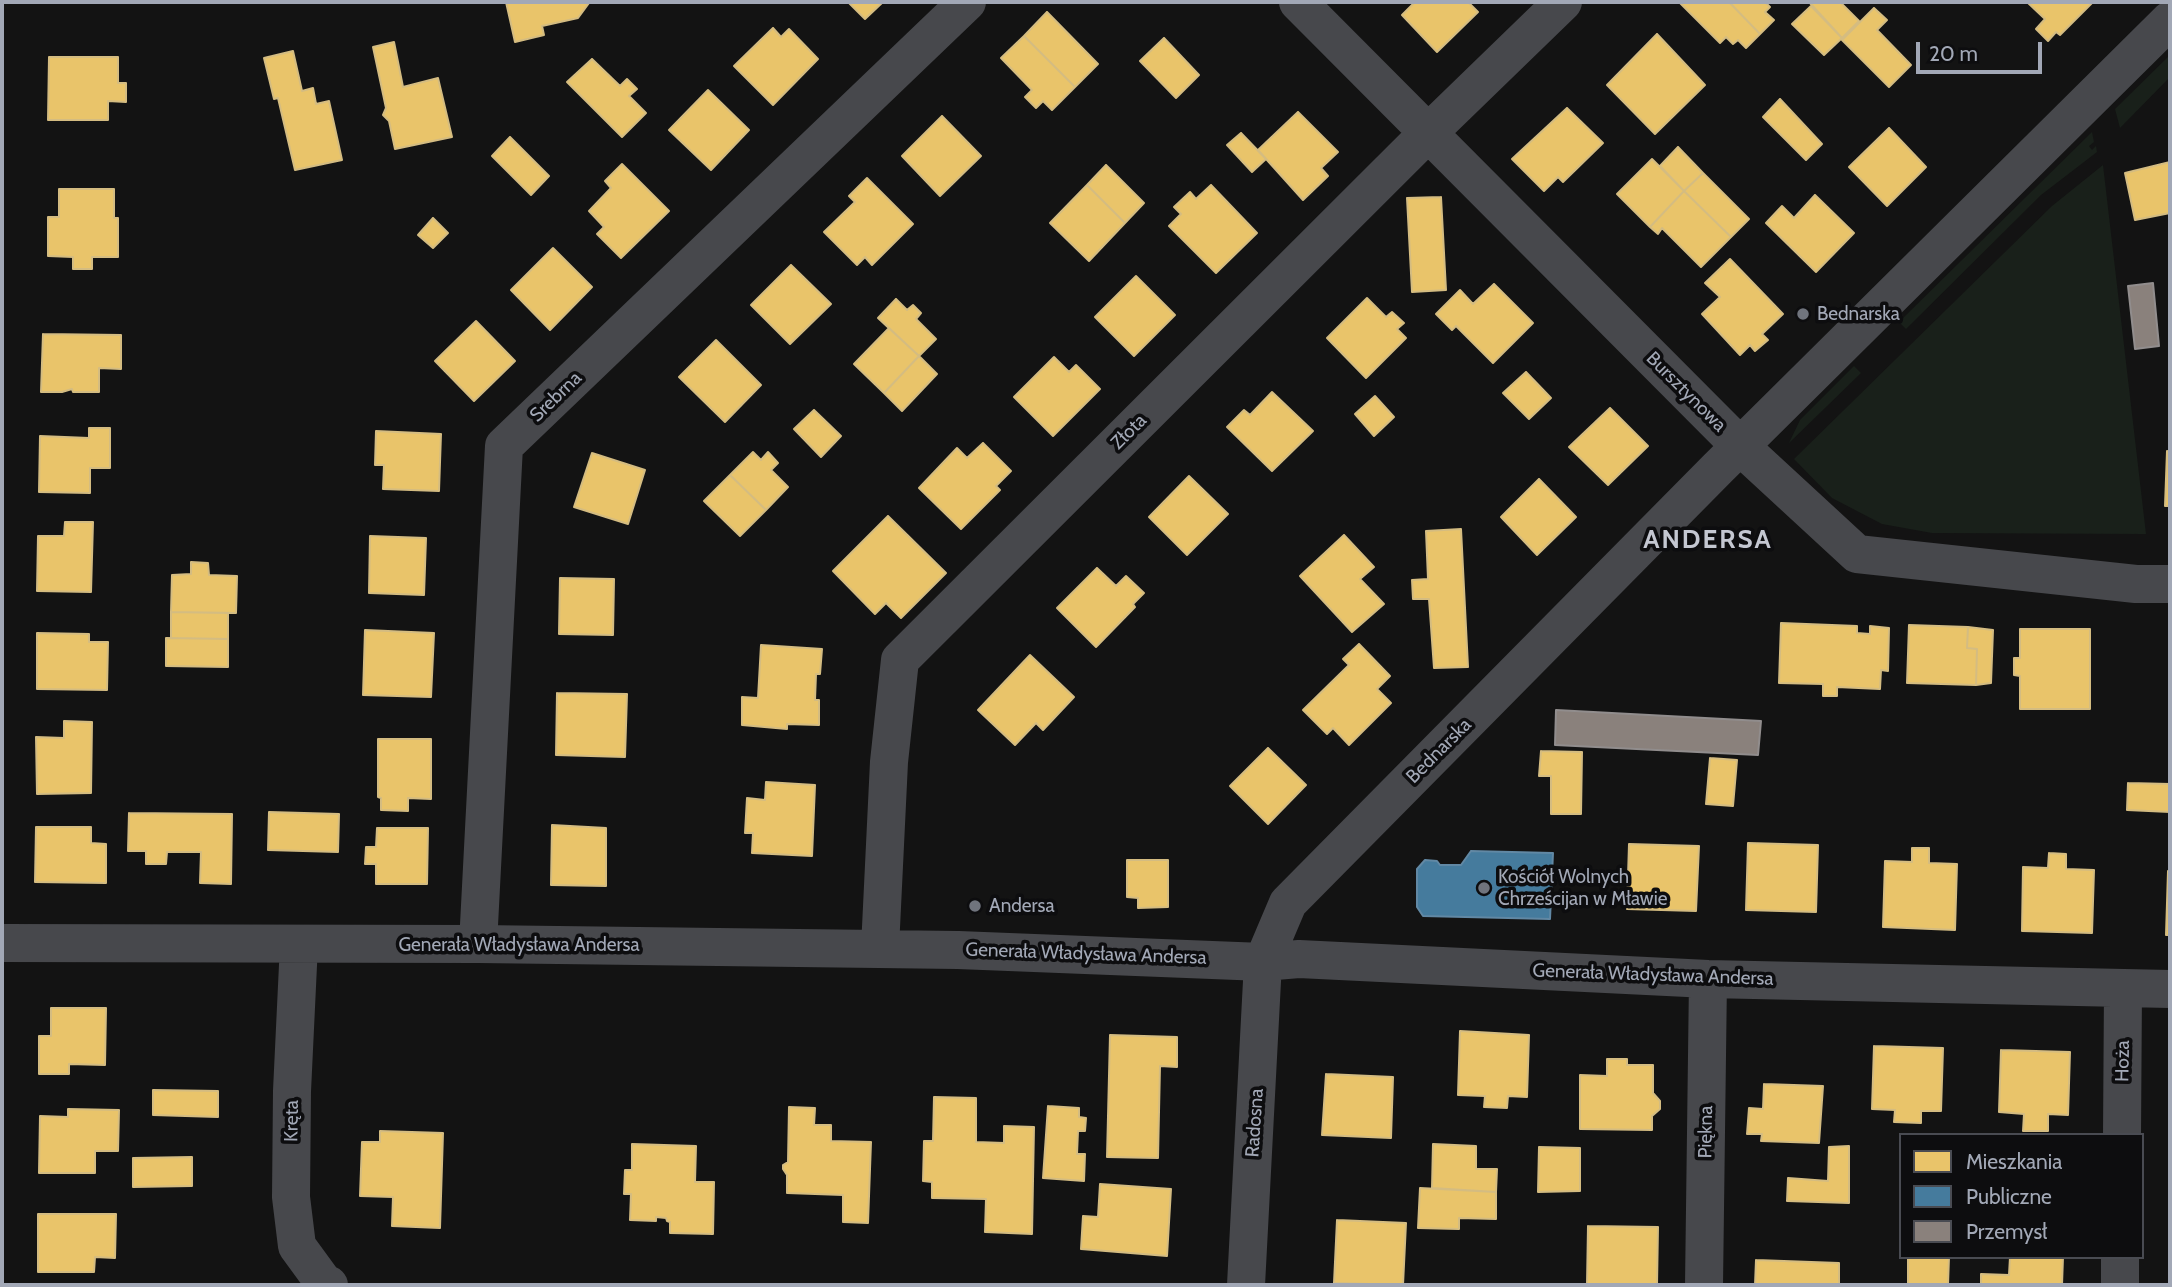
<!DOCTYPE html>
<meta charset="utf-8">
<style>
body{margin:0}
#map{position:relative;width:2172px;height:1287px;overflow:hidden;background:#131313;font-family:Cabin,sans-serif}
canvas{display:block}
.frame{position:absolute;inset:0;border:4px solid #a2a8b6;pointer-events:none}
.legend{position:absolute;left:1899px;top:1133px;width:245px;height:126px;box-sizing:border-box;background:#0d0d0f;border:2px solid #494b52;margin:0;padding:9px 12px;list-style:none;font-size:21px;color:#a2a8b6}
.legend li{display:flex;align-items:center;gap:14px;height:35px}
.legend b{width:35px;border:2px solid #494b52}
.scale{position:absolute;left:1916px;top:42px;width:126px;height:32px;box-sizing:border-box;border:4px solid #a2a8b6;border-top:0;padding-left:9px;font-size:21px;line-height:24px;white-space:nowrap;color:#a2a8b6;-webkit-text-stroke:5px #0d0d0f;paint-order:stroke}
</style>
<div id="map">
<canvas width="2172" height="1287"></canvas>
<div class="frame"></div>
<ul class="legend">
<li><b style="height:19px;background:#e9c46a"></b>Mieszkania</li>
<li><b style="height:19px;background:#457b9d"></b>Publiczne</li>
<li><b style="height:19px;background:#8a817c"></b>Przemysł</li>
</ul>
<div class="scale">20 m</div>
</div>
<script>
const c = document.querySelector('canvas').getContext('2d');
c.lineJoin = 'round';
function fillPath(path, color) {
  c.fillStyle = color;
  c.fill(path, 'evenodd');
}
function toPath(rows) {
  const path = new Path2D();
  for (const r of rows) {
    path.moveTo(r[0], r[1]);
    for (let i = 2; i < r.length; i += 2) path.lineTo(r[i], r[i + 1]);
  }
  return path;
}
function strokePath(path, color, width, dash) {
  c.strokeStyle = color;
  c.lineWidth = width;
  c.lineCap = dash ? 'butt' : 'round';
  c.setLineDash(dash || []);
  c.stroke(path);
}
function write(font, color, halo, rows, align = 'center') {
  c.font = font + ' Cabin,sans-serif';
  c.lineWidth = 7;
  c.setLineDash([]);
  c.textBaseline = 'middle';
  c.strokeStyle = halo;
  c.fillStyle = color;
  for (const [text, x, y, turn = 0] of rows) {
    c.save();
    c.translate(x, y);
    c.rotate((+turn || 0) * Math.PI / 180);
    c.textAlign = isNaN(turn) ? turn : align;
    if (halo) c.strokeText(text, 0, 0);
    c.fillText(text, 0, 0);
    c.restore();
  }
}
fillPath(toPath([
 [2170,55,2170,77,2120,128,2115,109],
 [2092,132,2094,142,2089,146,2092,150,2096,146,2097,152,2041,195,1906,329,1899,322],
 [2103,165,2146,534,1932,533,1882,524,1832,498,1794,459,2052,206],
 [1854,366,1861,373,1789,443,1800,420]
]), '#19201a');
const homes = toPath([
 [506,2,593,2,589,3,578,18,542,26,544,35,515,42,506,2],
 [848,2,883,2,865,19,848,2],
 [1415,2,1468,2,1478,12,1437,52,1402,15,1415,2],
 [1679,2,1729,2,1760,34,1746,48,1738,40,1733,44,1726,37,1720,43,1679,2],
 [1729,2,1765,2,1770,7,1765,12,1774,20,1760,34,1729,2],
 [1809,2,1840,2,1859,21,1842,38,1809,2],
 [2027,2,2093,2,2060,35,2056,32,2048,41,2036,29,2045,19,2027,2],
 [1811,6,1842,38,1824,55,1792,24,1811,6],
 [1874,8,1887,20,1877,30,1911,65,1889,87,1842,40,1874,8],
 [1047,12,1098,64,1075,87,1024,36,1047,12],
 [773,28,781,37,789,29,818,59,773,105,734,66,773,28],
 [1657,34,1705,85,1655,134,1607,85,1657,34],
 [1024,36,1075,87,1052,110,1043,101,1036,108,1025,97,1032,90,1001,58,1024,36],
 [1164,38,1199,75,1176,98,1140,61,1164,38],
 [394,42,403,87,438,78,452,137,395,149,389,121,383,115,386,108,373,47,394,42],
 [293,51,302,91,313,88,316,104,329,101,342,160,295,170,278,98,274,99,264,58,293,51],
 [49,57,118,57,118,83,126,83,126,102,108,101,108,120,48,120,49,57],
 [592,59,620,86,627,79,637,89,629,96,646,113,622,137,567,82,592,59],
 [708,90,749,130,711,170,669,130,708,90],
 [1780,99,1822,144,1806,160,1763,117,1780,99],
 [1567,108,1603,143,1563,182,1558,177,1544,191,1512,159,1567,108],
 [1298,112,1338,152,1321,168,1328,176,1303,200,1258,150,1298,112],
 [942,116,981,156,940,196,902,156,942,116],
 [1889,128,1926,167,1887,206,1849,167,1889,128],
 [1241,133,1266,159,1252,172,1227,145,1241,133],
 [510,137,549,176,531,195,492,156,510,137],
 [1678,147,1703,173,1684,191,1660,166,1678,147],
 [1652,159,1684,191,1650,227,1617,194,1652,159],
 [2170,162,2170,213,2135,220,2125,173,2170,162],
 [622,164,669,211,621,258,597,234,604,227,589,211,611,188,605,181,622,164],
 [1106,165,1144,203,1125,223,1087,185,1106,165],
 [1703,173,1749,219,1731,237,1684,191,1703,173],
 [867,178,913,224,872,265,865,257,857,265,824,232,855,202,849,196,867,178],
 [1087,185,1125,223,1089,261,1050,223,1087,185],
 [1211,185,1257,233,1216,273,1169,226,1181,214,1174,207,1190,192,1196,199,1211,185],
 [59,189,114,189,114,218,118,218,118,257,92,257,92,269,73,269,73,257,48,256,48,217,59,217,59,189],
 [1684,191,1731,237,1701,267,1662,228,1658,234,1650,227,1684,191],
 [1815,195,1854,233,1816,272,1766,223,1782,206,1794,218,1815,195],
 [1441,197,1446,290,1412,292,1407,198,1441,197],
 [433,218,448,233,433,248,418,235,433,218],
 [553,248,592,287,550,330,511,290,553,248],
 [1730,259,1783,314,1762,334,1768,340,1755,351,1750,345,1740,355,1702,314,1720,297,1705,283,1730,259],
 [791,265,831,304,790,344,751,305,791,265],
 [1136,276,1175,315,1134,356,1095,317,1136,276],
 [1494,284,1533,323,1493,363,1456,326,1452,330,1436,314,1460,290,1473,304,1494,284],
 [1367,298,1386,317,1392,312,1404,323,1397,329,1406,338,1366,378,1327,338,1367,298],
 [896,299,907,310,913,305,921,313,916,319,936,339,919,356,878,318,896,299],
 [476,321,515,361,474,401,435,361,476,321],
 [889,328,919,356,884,393,854,364,889,328],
 [43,334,121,335,121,369,99,368,99,392,73,392,72,389,62,392,41,392,43,334],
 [716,340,761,385,725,422,679,377,716,340],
 [919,356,937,374,902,411,884,393,919,356],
 [1054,357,1069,372,1076,365,1100,389,1053,436,1014,397,1054,357],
 [1526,372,1551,398,1529,419,1503,393,1526,372],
 [1272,392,1313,431,1272,471,1227,427,1244,410,1250,415,1272,392],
 [1375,396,1394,417,1374,436,1355,414,1375,396],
 [1610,408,1648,446,1608,485,1569,447,1610,408],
 [814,410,841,436,821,457,794,429,814,410],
 [89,428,110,428,110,468,90,468,90,493,39,492,40,436,89,438,89,428],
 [376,431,441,434,439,491,383,489,384,465,375,465,376,431],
 [983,443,1011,471,996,486,1000,490,961,529,919,488,957,448,967,458,983,443],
 [2167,451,2170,452,2170,506,2165,506,2167,451],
 [753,452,761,460,768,452,778,463,771,470,788,487,766,510,730,475,753,452],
 [592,453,645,470,628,524,574,507,592,453],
 [730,475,766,510,740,536,704,501,730,475],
 [1189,476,1228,514,1187,555,1149,517,1189,476],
 [1539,479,1576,517,1537,555,1501,517,1539,479],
 [888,516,946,573,901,618,886,603,875,614,833,571,888,516],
 [65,522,93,522,91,592,37,591,38,536,64,536,65,522],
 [1461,529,1468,667,1434,668,1429,599,1413,599,1412,580,1428,579,1426,531,1461,529],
 [1344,535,1374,567,1360,579,1384,604,1352,632,1300,576,1344,535],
 [370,536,426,538,424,595,369,593,370,536],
 [191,562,208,563,209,575,237,576,236,613,171,612,172,575,191,574,191,562],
 [1097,568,1116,586,1126,576,1144,593,1133,604,1135,607,1096,647,1057,608,1097,568],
 [560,578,614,579,613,635,559,634,560,578],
 [171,612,228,613,228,639,171,638,171,612],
 [1781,623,1857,626,1857,633,1870,634,1870,626,1889,628,1888,671,1881,670,1880,689,1837,687,1837,696,1823,696,1823,684,1779,683,1781,623],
 [1909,625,1968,627,1967,648,1977,649,1976,685,1907,683,1909,625],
 [1968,627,1993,630,1991,683,1976,685,1977,649,1967,648,1968,627],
 [2020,629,2090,629,2090,709,2020,709,2020,676,2014,675,2014,658,2020,658,2020,629],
 [365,630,434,633,431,697,363,695,365,630],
 [37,633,89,634,89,642,108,642,107,690,37,689,37,633],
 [166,638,228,639,228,667,166,666,166,638],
 [1359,644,1390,676,1377,689,1391,703,1349,745,1333,728,1327,734,1303,710,1349,665,1343,659,1359,644],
 [761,645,822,649,820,674,816,674,815,700,819,700,819,725,787,724,787,729,742,725,742,697,758,698,761,645],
 [1030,655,1074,697,1043,730,1036,723,1015,745,978,710,1030,655],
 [557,693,627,694,625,757,556,755,557,693],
 [64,721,92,722,91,793,37,794,36,737,64,738,64,721],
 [378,739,431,739,431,799,408,798,408,811,381,810,381,798,378,797,378,739],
 [1268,748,1306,785,1268,824,1230,786,1268,748],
 [1541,751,1582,752,1581,814,1551,814,1551,776,1539,776,1541,751],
 [1710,758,1737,760,1733,806,1706,804,1710,758],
 [766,782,815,785,812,856,752,853,753,833,745,833,747,798,765,800,766,782],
 [2128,783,2170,784,2170,812,2127,810,2128,783],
 [269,812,339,814,338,852,268,850,269,812],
 [129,813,232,814,231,884,200,883,201,852,167,852,166,864,146,864,146,851,128,851,129,813],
 [552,825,606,828,606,886,551,885,552,825],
 [36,827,91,827,91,843,106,844,106,883,35,882,36,827],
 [377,828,428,828,427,884,376,884,376,864,365,864,366,847,376,847,377,828],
 [1748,843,1818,845,1816,912,1746,910,1748,843],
 [1629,844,1699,846,1696,911,1627,909,1629,844],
 [1912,848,1929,848,1929,863,1957,864,1955,930,1883,927,1885,861,1912,862,1912,848],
 [2049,853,2066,854,2066,869,2094,870,2092,933,2022,931,2023,867,2048,868,2049,853],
 [1127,860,1168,860,1168,907,1138,908,1138,898,1127,897,1127,860],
 [2168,871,2170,871,2170,935,2166,935,2168,871],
 [51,1008,106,1008,105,1065,69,1064,69,1074,39,1074,39,1036,51,1036,51,1008],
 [1460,1031,1529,1035,1527,1097,1508,1096,1507,1108,1484,1107,1485,1096,1458,1095,1460,1031],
 [1110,1035,1177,1037,1177,1067,1160,1066,1158,1158,1107,1157,1110,1035],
 [1874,1046,1943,1048,1941,1111,1921,1111,1921,1123,1894,1122,1895,1110,1872,1109,1874,1046],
 [2001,1050,2070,1052,2068,1115,2048,1114,2048,1131,2023,1131,2024,1114,1999,1112,2001,1050],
 [1607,1059,1627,1059,1627,1065,1653,1065,1653,1093,1660,1101,1660,1109,1652,1116,1652,1130,1580,1129,1580,1075,1607,1076,1607,1059],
 [1326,1074,1393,1077,1391,1138,1322,1135,1326,1074],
 [1764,1084,1823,1086,1819,1143,1761,1141,1762,1134,1747,1134,1749,1108,1763,1109,1764,1084],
 [153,1090,218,1091,218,1117,153,1115,153,1090],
 [934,1097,976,1098,976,1142,1004,1143,1004,1126,1034,1127,1032,1234,985,1232,986,1199,932,1198,932,1182,923,1181,924,1141,933,1141,934,1097],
 [1048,1106,1079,1108,1079,1117,1086,1118,1085,1131,1078,1131,1077,1154,1085,1154,1084,1181,1043,1178,1048,1106],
 [789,1107,815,1108,814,1125,831,1125,831,1141,871,1142,868,1223,843,1222,843,1195,787,1193,787,1175,783,1169,783,1165,788,1162,789,1107],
 [68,1109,119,1110,118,1151,95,1151,95,1173,39,1173,40,1116,68,1117,68,1109],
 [380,1131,443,1133,440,1228,392,1226,393,1197,360,1196,362,1142,380,1142,380,1131],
 [632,1144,696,1146,695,1182,714,1182,713,1234,670,1233,670,1222,667,1221,666,1218,656,1217,656,1221,630,1220,631,1194,624,1194,625,1170,632,1170,632,1144],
 [1433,1144,1476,1146,1476,1169,1497,1169,1496,1192,1432,1188,1433,1144],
 [1849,1146,1849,1203,1787,1201,1788,1178,1828,1181,1829,1147,1849,1146],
 [1539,1147,1580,1148,1580,1191,1538,1192,1539,1147],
 [192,1157,192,1186,133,1187,133,1158,192,1157],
 [1100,1184,1171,1189,1167,1256,1081,1249,1083,1216,1098,1217,1100,1184],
 [1420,1188,1496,1192,1496,1219,1459,1218,1459,1229,1418,1228,1420,1188],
 [38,1214,116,1214,115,1258,95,1257,94,1272,38,1272,38,1214],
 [1337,1220,1406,1223,1403,1285,1334,1283,1337,1220],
 [1588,1226,1658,1227,1657,1285,1587,1285,1588,1226],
 [1908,1257,1949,1257,1948,1285,1908,1285,1908,1257],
 [2010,1257,2063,1257,2062,1285,1981,1285,1981,1274,2009,1275,2010,1257],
 [1756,1260,1839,1263,1839,1285,1755,1285,1756,1260]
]);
fillPath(homes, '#e9c46a');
strokePath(homes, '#d4bc81', 2);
const public = toPath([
 [1471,851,1553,853,1550,919,1423,916,1417,907,1417,869,1425,860,1437,861,1440,865,1461,865,1471,851]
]);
fillPath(public, '#457b9d');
strokePath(public, '#6188a4', 2);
const industry = toPath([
 [2153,283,2159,346,2135,349,2128,286,2153,283],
 [1556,710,1761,721,1758,755,1555,745,1556,710]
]);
fillPath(industry, '#8a817c');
strokePath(industry, '#918d8d', 2);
strokePath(toPath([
 [1298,2,1741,447,1857,554,2136,584,2170,584],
 [2,943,478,944,958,950,1263,962,1299,959,1708,979,2170,989],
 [299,944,292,1091,291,1197,297,1246,324,1283,329,1285],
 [478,944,504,446,967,2],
 [880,948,889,762,900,660,1429,132,1563,2],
 [2122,1135,2123,988],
 [1246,1285,1263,962,1288,903,1717,469,2170,20],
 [1704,1285,1708,979],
 [2120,1285,2120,1257]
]), '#47484c', 38);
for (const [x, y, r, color] of [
 [1803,314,7,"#70747d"],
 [1484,888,7,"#70747d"],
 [975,906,7,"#70747d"]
]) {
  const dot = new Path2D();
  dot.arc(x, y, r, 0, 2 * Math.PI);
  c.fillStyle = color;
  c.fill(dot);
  strokePath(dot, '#0d0d0f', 2.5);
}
write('19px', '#a2a8b6', '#0d0d0f', [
 ["Bednarska",1817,314],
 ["Kościół Wolnych",1498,877],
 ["Chrześcijan w Mławie",1498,899],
 ["Andersa",989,906]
], 'left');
write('19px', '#a2a8b6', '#0d0d0f', [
 ["Bursztynowa",1686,392,45],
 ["Srebrna",556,397,-44],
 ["Złota",1129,432,-45],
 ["Bednarska",1439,751,-45],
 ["Generała Władysława Andersa",519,945],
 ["Generała Władysława Andersa",1086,954,2],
 ["Generała Władysława Andersa",1653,975,2],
 ["Hoża",2123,1061,-89],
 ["Kręta",292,1121,-89],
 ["Radosna",1255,1123,-86],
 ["Piękna",1706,1132,-89]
]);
c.letterSpacing = '2px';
write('bold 26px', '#c4c7d1', '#0d0d0f', [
 ["ANDERSA",1708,540]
]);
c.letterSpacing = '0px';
</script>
